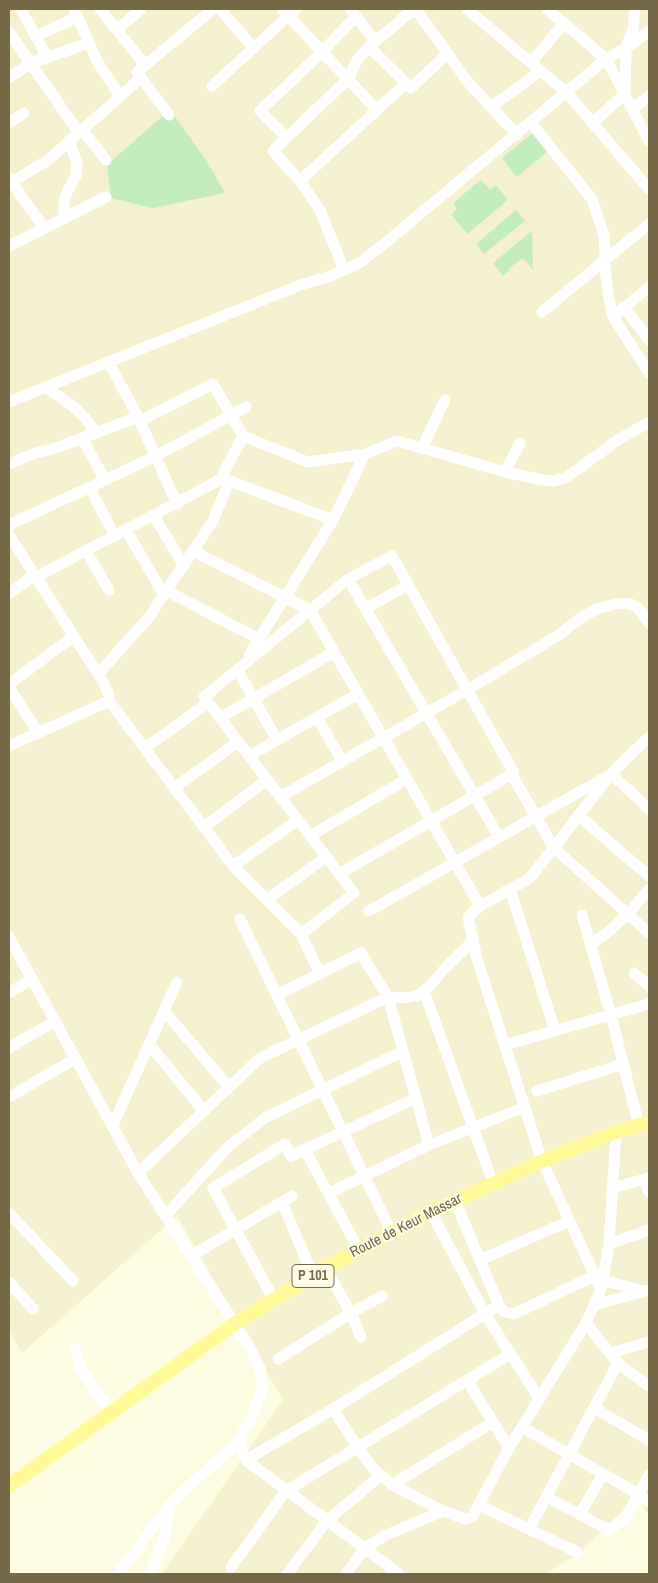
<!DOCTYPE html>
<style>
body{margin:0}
#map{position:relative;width:658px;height:1583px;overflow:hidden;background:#fdfce2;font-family:"Archivo Narrow",sans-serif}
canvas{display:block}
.frame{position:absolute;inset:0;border:10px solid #766747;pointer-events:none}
</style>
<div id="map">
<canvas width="658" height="1583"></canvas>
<div class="frame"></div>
</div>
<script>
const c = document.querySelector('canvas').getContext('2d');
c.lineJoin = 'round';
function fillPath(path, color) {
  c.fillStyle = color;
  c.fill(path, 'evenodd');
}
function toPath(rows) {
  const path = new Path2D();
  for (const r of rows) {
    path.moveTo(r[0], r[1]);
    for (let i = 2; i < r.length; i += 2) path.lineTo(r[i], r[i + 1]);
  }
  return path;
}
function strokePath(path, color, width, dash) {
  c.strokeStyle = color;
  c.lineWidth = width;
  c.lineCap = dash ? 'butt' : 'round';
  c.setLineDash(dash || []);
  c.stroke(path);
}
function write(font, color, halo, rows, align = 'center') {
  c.font = font + ' "Archivo Narrow",sans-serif';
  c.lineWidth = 4;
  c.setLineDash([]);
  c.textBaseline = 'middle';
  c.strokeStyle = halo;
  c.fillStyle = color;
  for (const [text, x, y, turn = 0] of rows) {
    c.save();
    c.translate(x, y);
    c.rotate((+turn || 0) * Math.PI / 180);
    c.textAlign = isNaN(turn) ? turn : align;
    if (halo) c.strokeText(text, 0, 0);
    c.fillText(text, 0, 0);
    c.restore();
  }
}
fillPath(toPath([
 [9,9,649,9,649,1516,637,1498,576,1555,546,1574,162,1574,283,1400,177,1216,22,1353,9,1330]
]), '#f5f0d0');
fillPath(toPath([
 [165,114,174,115,206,160,225,193,153,208,111,198,107,165],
 [533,133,548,151,517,177,502,158],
 [481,180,490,190,496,185,508,200,467,234,451,214,457,209,453,203],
 [516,210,525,221,484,254,476,244],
 [532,231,533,270,523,258,508,269,509,271,503,276,493,263]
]), '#c3ecc0');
strokePath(toPath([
 [21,9,47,57],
 [74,9,97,61,120,96],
 [100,9,145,65],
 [220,9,254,48],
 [282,9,377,110],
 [350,9,375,41],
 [411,9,420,15,468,82,517,135],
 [467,9,567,93,649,189],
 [547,9,606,59,649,141],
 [117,30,141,9],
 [9,32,79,133],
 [36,36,78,17],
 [369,47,411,88,447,54],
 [531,63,564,23],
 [9,78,31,63,89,43],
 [212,86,296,9],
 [491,107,541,71],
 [633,109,649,96],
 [169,115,137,72,213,9],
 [9,123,24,113],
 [531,123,592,199,604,235,605,252,604,261,609,299,613,317,649,373],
 [592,123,625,94,626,48,633,29,635,9],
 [82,130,106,160],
 [287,138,260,111,322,52,356,16],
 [9,178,44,228],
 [300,181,406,83],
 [12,182,48,160,141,78],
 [64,219,64,202,68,190,76,176,77,163,69,141],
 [9,246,106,197],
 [344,270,320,210,300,181,273,151,348,79,357,60,369,47,414,9],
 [624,307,649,340],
 [542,312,649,224],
 [613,317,649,287],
 [108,361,138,417,177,504],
 [46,387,73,406,86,419,96,433],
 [9,402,303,284,331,276,361,262,385,243,606,59,626,48,649,31],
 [140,421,213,384,243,436,308,462,365,454,397,441,505,472,542,480,554,481,567,477,618,440,649,422],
 [82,438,105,480],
 [422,448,445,400],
 [9,464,35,453,53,449,138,417],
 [505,472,520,443],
 [222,478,333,520],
 [89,487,115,536],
 [154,516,184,566],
 [9,525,156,456,246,407],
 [126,530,164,595],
 [9,535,103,682,109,695,109,701,233,866,301,934,320,974],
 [86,551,109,590],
 [193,551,310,610,480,906],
 [36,577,214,483,221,478,243,436],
 [348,579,499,837],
 [167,591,259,639],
 [9,594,34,575],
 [365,609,408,585],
 [249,655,333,520,365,454],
 [237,669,277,740],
 [98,674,149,617,213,521,229,481],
 [9,684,74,636],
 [9,687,38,733],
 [317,717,342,761],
 [220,718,334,652],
 [9,746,109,701],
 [145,748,208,703],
 [249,756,358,694],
 [512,775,554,848,649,933],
 [174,788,238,742],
 [280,797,467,690,559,635,576,621,596,609,615,604,629,603,638,608,649,623],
 [578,815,649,876],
 [204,827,267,780],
 [310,836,407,779],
 [233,866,298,820],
 [510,889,555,1031],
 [267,900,326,857],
 [369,911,611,774,649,809],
 [582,915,611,1015,639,1126],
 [240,919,392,1233],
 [301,934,354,893,204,697,348,579,392,556,514,773,339,874],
 [9,937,138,1173,249,1346,260,1368,262,1391,252,1416,238,1442,246,1460,399,1574],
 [590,945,608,932,628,914,649,889],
 [634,973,649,986],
 [424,991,493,1183],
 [9,993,32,979],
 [277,995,361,953,388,997,429,1145],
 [164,1011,229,1087],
 [149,1044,204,1111],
 [505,1045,649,1004],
 [9,1048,55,1021],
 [537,1091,623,1064],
 [9,1097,75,1059],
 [112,1127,177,982],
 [305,1150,359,1250],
 [138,1173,260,1058,388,997,406,998,419,995,427,989,446,967,474,940],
 [644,1180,649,1192],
 [612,1188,649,1178],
 [329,1193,429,1145,525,1107],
 [455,1201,499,1305,505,1312,514,1314,594,1276],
 [282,1202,313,1276],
 [431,1212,485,1314,539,1398],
 [9,1213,73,1281],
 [165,1216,229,1146,265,1118,403,1051],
 [609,1244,649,1230],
 [191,1256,292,1196],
 [480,1260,569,1221],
 [325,1268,351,1313,361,1337],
 [602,1280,644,1291],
 [9,1282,33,1309],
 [601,1289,542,1161,477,959,468,917,480,906,530,878,611,774,649,737],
 [274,1300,213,1188,285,1144,291,1156,416,1098],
 [594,1305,649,1290],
 [586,1323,618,1363,649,1386],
 [75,1348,81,1369,111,1413],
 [610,1353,649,1342],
 [278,1359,351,1313,382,1296],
 [467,1380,509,1448],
 [594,1408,649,1440],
 [333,1409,358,1448,373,1468,392,1485,443,1511,466,1519,472,1517,509,1448,586,1323,601,1289,609,1244,616,1132],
 [522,1427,638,1494,649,1502],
 [246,1460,333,1409,499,1305],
 [392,1485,493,1422],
 [547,1497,609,1530,626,1517,649,1475],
 [479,1505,577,1552],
 [580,1514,603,1474],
 [529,1529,618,1363],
 [231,1567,286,1491,510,1354],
 [118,1574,169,1506,200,1476,238,1442],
 [150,1574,165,1536,169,1508],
 [287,1574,327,1521,381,1475],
 [346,1574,365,1548,386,1535,443,1511]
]), '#fff', 11);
strokePath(toPath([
 [9,1486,234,1324,325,1268,431,1212,542,1161,616,1132,649,1122]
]), '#fffa97', 14);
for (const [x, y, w] of [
 [313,1276,42]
]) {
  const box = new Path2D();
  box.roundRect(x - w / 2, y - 11.5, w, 23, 4);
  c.fillStyle = '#fffde9';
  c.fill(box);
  strokePath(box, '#766747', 1);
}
write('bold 14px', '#766747', null, [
 ["P 101",313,1276]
]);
write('15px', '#766747', '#fffde9', [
 ["Route de Keur Massar",406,1226,-27]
]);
</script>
